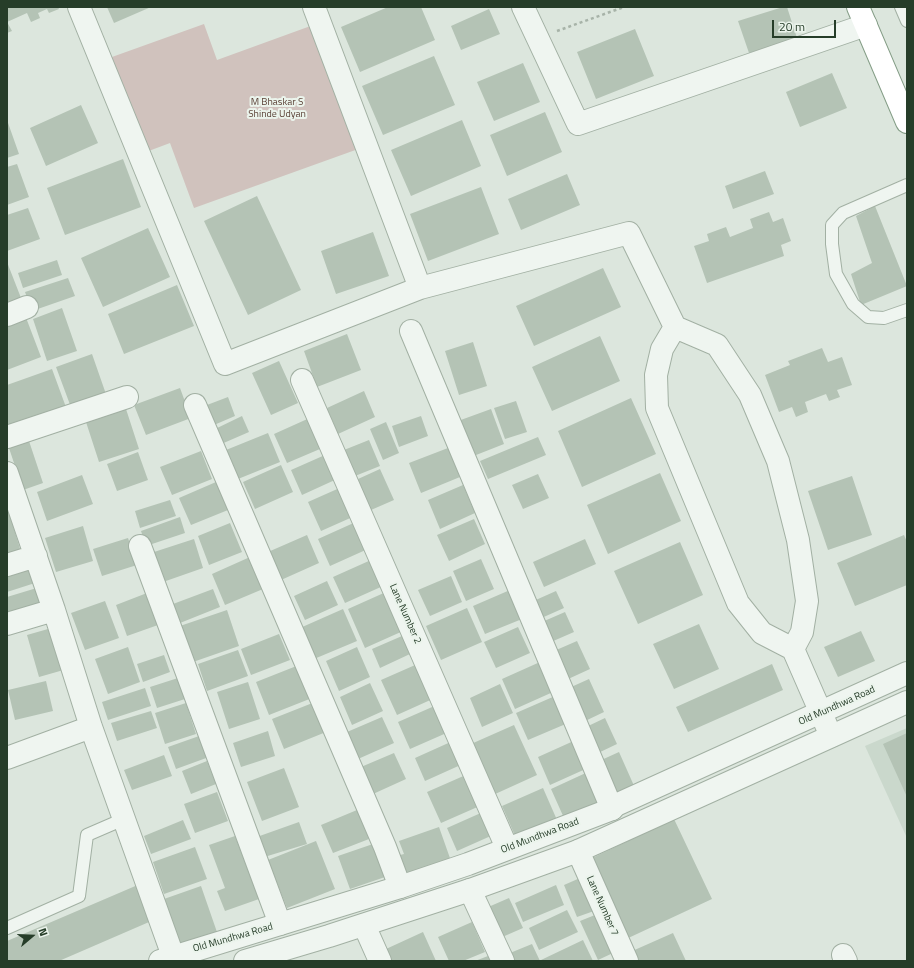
<!DOCTYPE html>
<style>
body{margin:0}
#map{position:relative;width:914px;height:968px;overflow:hidden;background:#dce6dd;font-family:"Titillium Web",sans-serif}
canvas{display:block}
.frame{position:absolute;inset:0;border:8px solid #263d29;pointer-events:none}
.north{position:absolute;left:12px;top:916px;width:40px;height:40px;-webkit-text-stroke:3px #ebf4ec;paint-order:stroke;rotate:71deg;font-size:11px;font-weight:700;line-height:16px;text-align:center;color:#263d29}
.north::after{content:'';display:block;margin:auto;width:14px;height:18px;background:#263d29;clip-path:polygon(50% 0,100% 100%,50% 72%,0 100%)}
.scale{position:absolute;left:772px;top:20px;width:64px;height:18px;box-sizing:border-box;border:2px solid #263d29;border-top:0;padding-left:5px;font-size:12px;line-height:14px;white-space:nowrap;color:#263d29;-webkit-text-stroke:3px #ebf4ec;paint-order:stroke}
</style>
<div id="map">
<canvas width="914" height="968"></canvas>
<div class="frame"></div>
<div class="north">N</div>
<div class="scale">20 m</div>
</div>
<script>
const c = document.querySelector('canvas').getContext('2d');
c.lineJoin = 'round';
function fillPath(path, color) {
  c.fillStyle = color;
  c.fill(path, 'evenodd');
}
function toPath(rows) {
  const path = new Path2D();
  for (const r of rows) {
    path.moveTo(r[0], r[1]);
    for (let i = 2; i < r.length; i += 2) path.lineTo(r[i], r[i + 1]);
  }
  return path;
}
function strokePath(path, color, width, dash) {
  c.strokeStyle = color;
  c.lineWidth = width;
  c.lineCap = dash ? 'butt' : 'round';
  c.setLineDash(dash || []);
  c.stroke(path);
}
function write(font, color, halo, rows, align = 'center') {
  c.font = font + ' "Titillium Web",sans-serif';
  c.lineWidth = 4;
  c.setLineDash([]);
  c.textBaseline = 'middle';
  c.strokeStyle = halo;
  c.fillStyle = color;
  for (const [text, x, y, turn = 0] of rows) {
    c.save();
    c.translate(x, y);
    c.rotate((+turn || 0) * Math.PI / 180);
    c.textAlign = isNaN(turn) ? turn : align;
    if (halo) c.strokeText(text, 0, 0);
    c.fillText(text, 0, 0);
    c.restore();
  }
}
fillPath(toPath([
 [907,728,907,838,865,746]
]), '#cad8cc');
fillPath(toPath([
 [204,24,217,60,316,24,361,148,194,208,170,143,146,152,112,57]
]), '#d0c2bd');
fillPath(toPath([
 [7,7,58,7,59,9,49,13,47,9,38,13,40,18,31,22,27,13,7,22,12,31,7,33],
 [107,7,151,7,114,23],
 [388,7,421,7,435,40,360,72,341,27],
 [783,7,787,7,797,38,749,53,738,21],
 [489,9,500,34,461,50,451,26],
 [635,29,654,76,596,99,577,52],
 [434,56,455,105,383,135,362,86],
 [523,63,540,102,494,121,477,82],
 [832,73,847,108,800,127,786,92],
 [81,105,98,143,46,166,30,128],
 [545,112,562,152,507,176,490,135],
 [7,120,19,154,7,158],
 [462,120,481,166,411,196,391,150],
 [123,159,141,207,65,235,47,188],
 [17,164,29,197,7,205,7,167],
 [765,171,774,194,733,209,725,186],
 [567,174,580,205,521,230,508,199],
 [481,187,499,234,428,261,410,214],
 [257,196,301,290,248,315,204,221],
 [875,206,907,286,861,305,851,274,872,263,856,216],
 [28,208,40,239,7,251,7,215],
 [769,212,773,222,783,218,791,241,781,245,784,256,707,283,694,246,709,241,707,234,726,227,730,237,753,228,750,219],
 [148,228,170,277,103,307,81,258],
 [373,232,389,276,336,294,321,251],
 [57,260,62,275,23,288,18,273],
 [7,262,21,298,7,303],
 [603,268,621,307,534,346,516,306],
 [68,278,75,296,32,311,25,292],
 [177,285,194,326,124,354,108,314],
 [62,308,77,351,47,361,33,319],
 [25,315,41,357,7,370,7,322],
 [347,334,361,370,317,387,304,351],
 [600,336,620,381,552,411,532,367],
 [473,342,487,386,459,395,445,351],
 [822,348,828,362,842,357,852,385,837,390,840,397,829,401,826,394,805,402,808,412,796,417,792,407,779,412,765,375,790,365,788,361],
 [92,354,107,397,72,410,56,367],
 [279,361,298,403,271,415,252,373],
 [52,369,67,410,7,426,7,385],
 [180,388,191,418,146,435,134,405],
 [364,391,375,417,338,434,327,408],
 [228,397,235,416,214,425,207,405],
 [631,398,656,454,582,487,558,431],
 [516,401,527,432,505,439,494,408],
 [126,409,139,449,99,462,86,422],
 [491,409,504,444,471,457,458,421],
 [242,416,249,432,219,445,213,430],
 [314,416,327,446,287,463,274,434],
 [421,416,428,436,399,447,392,426],
 [386,422,399,453,383,460,370,429],
 [268,433,280,462,238,479,226,450],
 [27,435,43,483,23,490,7,442],
 [538,437,546,455,488,479,480,461],
 [369,440,380,466,355,476,344,450],
 [448,448,460,477,421,493,409,463],
 [201,451,212,479,172,495,160,467],
 [138,452,148,480,117,491,107,464],
 [325,455,337,479,302,495,291,470],
 [281,465,293,492,255,509,243,482],
 [380,469,394,500,371,510,358,479],
 [660,473,681,521,608,554,587,505],
 [538,474,549,498,523,509,512,485],
 [82,475,93,504,47,521,37,492],
 [852,476,872,535,828,550,808,491],
 [216,482,228,510,191,525,179,498],
 [463,485,475,513,440,529,428,500],
 [344,486,357,515,321,531,308,502],
 [170,500,176,516,140,528,135,511],
 [7,506,21,552,7,556],
 [180,517,185,533,146,546,141,531],
 [474,519,485,544,449,561,437,535],
 [358,521,370,548,330,566,318,539],
 [230,523,242,552,209,565,198,536],
 [83,526,93,561,56,572,45,538],
 [307,535,319,563,281,580,268,552],
 [904,535,907,542,907,585,855,606,837,563],
 [128,538,137,565,102,576,93,549],
 [194,539,203,568,163,582,154,552],
 [585,539,596,564,544,587,533,562],
 [680,542,703,595,638,624,614,571],
 [250,557,263,589,225,605,212,574],
 [481,559,494,589,466,601,453,571],
 [371,560,383,586,345,603,333,577],
 [28,563,35,583,7,592,7,570],
 [451,576,462,602,430,616,418,590],
 [327,581,338,605,305,620,294,596],
 [40,587,46,607,7,619,7,597],
 [213,589,220,607,180,623,173,604],
 [510,590,522,619,485,634,473,606],
 [556,591,564,608,537,620,529,603],
 [386,592,403,631,365,648,348,609],
 [147,593,158,625,127,636,116,605],
 [105,601,119,638,85,650,71,613],
 [467,608,482,642,441,660,426,626],
 [343,609,357,641,314,659,300,628],
 [227,610,239,646,193,662,180,626],
 [565,612,574,632,551,642,542,622],
 [699,624,719,669,674,689,653,644],
 [55,627,67,669,39,677,27,635],
 [518,627,530,653,496,668,484,642],
 [861,631,875,661,838,677,824,647],
 [279,634,290,660,251,675,241,649],
 [402,636,410,654,380,668,372,649],
 [577,641,590,669,566,680,554,651],
 [128,647,140,682,108,694,95,659],
 [357,647,370,677,339,691,326,661],
 [238,650,248,676,207,691,198,664],
 [164,655,170,672,143,682,137,664],
 [422,662,437,697,397,715,381,680],
 [540,662,553,692,515,709,502,679],
 [772,664,783,690,688,732,676,707],
 [299,665,312,698,269,715,256,682],
 [178,678,185,699,157,708,150,687],
 [589,679,604,712,583,722,569,688],
 [46,681,53,711,15,720,8,690],
 [248,682,260,719,229,729,217,692],
 [370,683,383,711,352,725,340,697],
 [500,684,513,713,482,727,470,698],
 [145,688,151,706,108,720,102,702],
 [555,696,568,723,528,740,516,713],
 [315,702,326,732,284,749,272,719],
 [186,703,196,734,165,744,155,713],
 [439,704,451,731,410,749,398,722],
 [151,711,157,728,117,741,111,723],
 [382,717,394,743,358,759,347,732],
 [605,718,617,744,596,754,584,728],
 [514,725,537,775,493,795,471,744],
 [268,731,275,756,241,767,233,743],
 [907,733,907,797,883,744],
 [202,735,209,757,176,769,168,747],
 [578,739,590,767,550,785,538,757],
 [455,740,465,763,425,781,415,758],
 [619,752,635,788,613,798,597,762],
 [394,753,406,779,373,794,361,767],
 [164,755,172,776,132,790,124,770],
 [207,761,216,784,191,794,182,771],
 [284,768,299,807,262,821,247,782],
 [590,771,603,801,564,818,551,789],
 [468,774,482,805,441,823,427,792],
 [543,788,557,820,516,838,502,806],
 [217,792,228,821,195,833,184,804],
 [357,810,369,839,333,853,321,825],
 [483,812,493,835,457,851,447,828],
 [674,819,712,899,624,940,586,861],
 [183,820,191,839,151,854,144,836],
 [299,822,307,844,261,858,254,838],
 [439,827,451,861,403,877,396,856,404,854,399,841],
 [235,836,259,899,225,911,217,891,225,888,209,845],
 [316,841,335,889,287,908,268,860],
 [373,844,385,877,350,889,338,856],
 [195,847,207,879,164,894,153,862],
 [580,878,594,911,577,917,564,885],
 [140,884,156,919,59,961,7,961,7,941],
 [556,885,564,905,523,922,515,903],
 [201,886,218,935,180,948,164,899],
 [509,898,523,928,500,938,486,908],
 [567,910,578,932,539,950,529,928],
 [595,915,613,953,598,960,580,921],
 [472,922,485,952,463,961,449,961,438,937],
 [423,932,436,961,391,961,386,949],
 [673,933,686,961,634,961,630,952],
 [583,940,593,961,542,961,541,960],
 [532,944,540,961,513,961,510,953],
 [488,956,490,961,475,961]
]), '#b4c3b5');
const service = toPath([
 [901,7,907,21],
 [907,185,843,213,832,225,832,244,836,274,853,304,868,317,884,318,907,310],
 [7,928,79,896,87,835,124,819]
]);
const minor = toPath([
 [79,7,225,364,420,288,629,233,675,327,717,345,750,395,778,461,798,540,807,601,802,632,793,649],
 [314,7,420,288],
 [523,7,578,124,866,25],
 [7,315,27,307],
 [675,327,662,349,656,375,657,408,738,603,762,633,793,649,831,736],
 [411,331,612,809],
 [302,380,507,848],
 [195,405,385,847,400,887],
 [7,437,127,397],
 [7,473,54,610,91,727,173,956],
 [140,546,280,924],
 [7,565,36,556],
 [7,624,54,610],
 [7,758,91,727],
 [578,851,627,961],
 [470,890,503,961],
 [364,925,380,961],
 [843,955,846,961]
]);
const tertiary = toPath([
 [160,961,400,887,468,864,612,809,616,805,907,673],
 [245,961,329,936,470,890,578,851,907,702]
]);
const trunk = toPath([
 [858,7,907,122]
]);
strokePath(service, '#a2b0a3', 14);
strokePath(minor, '#a2b0a3', 24);
strokePath(tertiary, '#a2b0a3', 24);
strokePath(trunk, '#849d86', 24);
strokePath(toPath([
 [557,31,624,7]
]), '#a7b3a8', 2.5, [3, 3]);
strokePath(service, '#eff5f0', 12);
strokePath(minor, '#eff5f0', 22);
strokePath(tertiary, '#eff5f0', 22);
strokePath(trunk, '#fff', 22);
write('10px', '#583e33', '#ebf4ec', [
 ["M Bhaskar S",277,103],
 ["Shinde Udyan",277,115]
]);
write('10px', '#263d29', '#ebf4ec', [
 ["Lane Number 2",405,614,66],
 ["Old Mundhwa Road",837,706,-24],
 ["Old Mundhwa Road",540,836,-21],
 ["Lane Number 7",602,906,66],
 ["Old Mundhwa Road",233,938,-16]
]);
</script>
